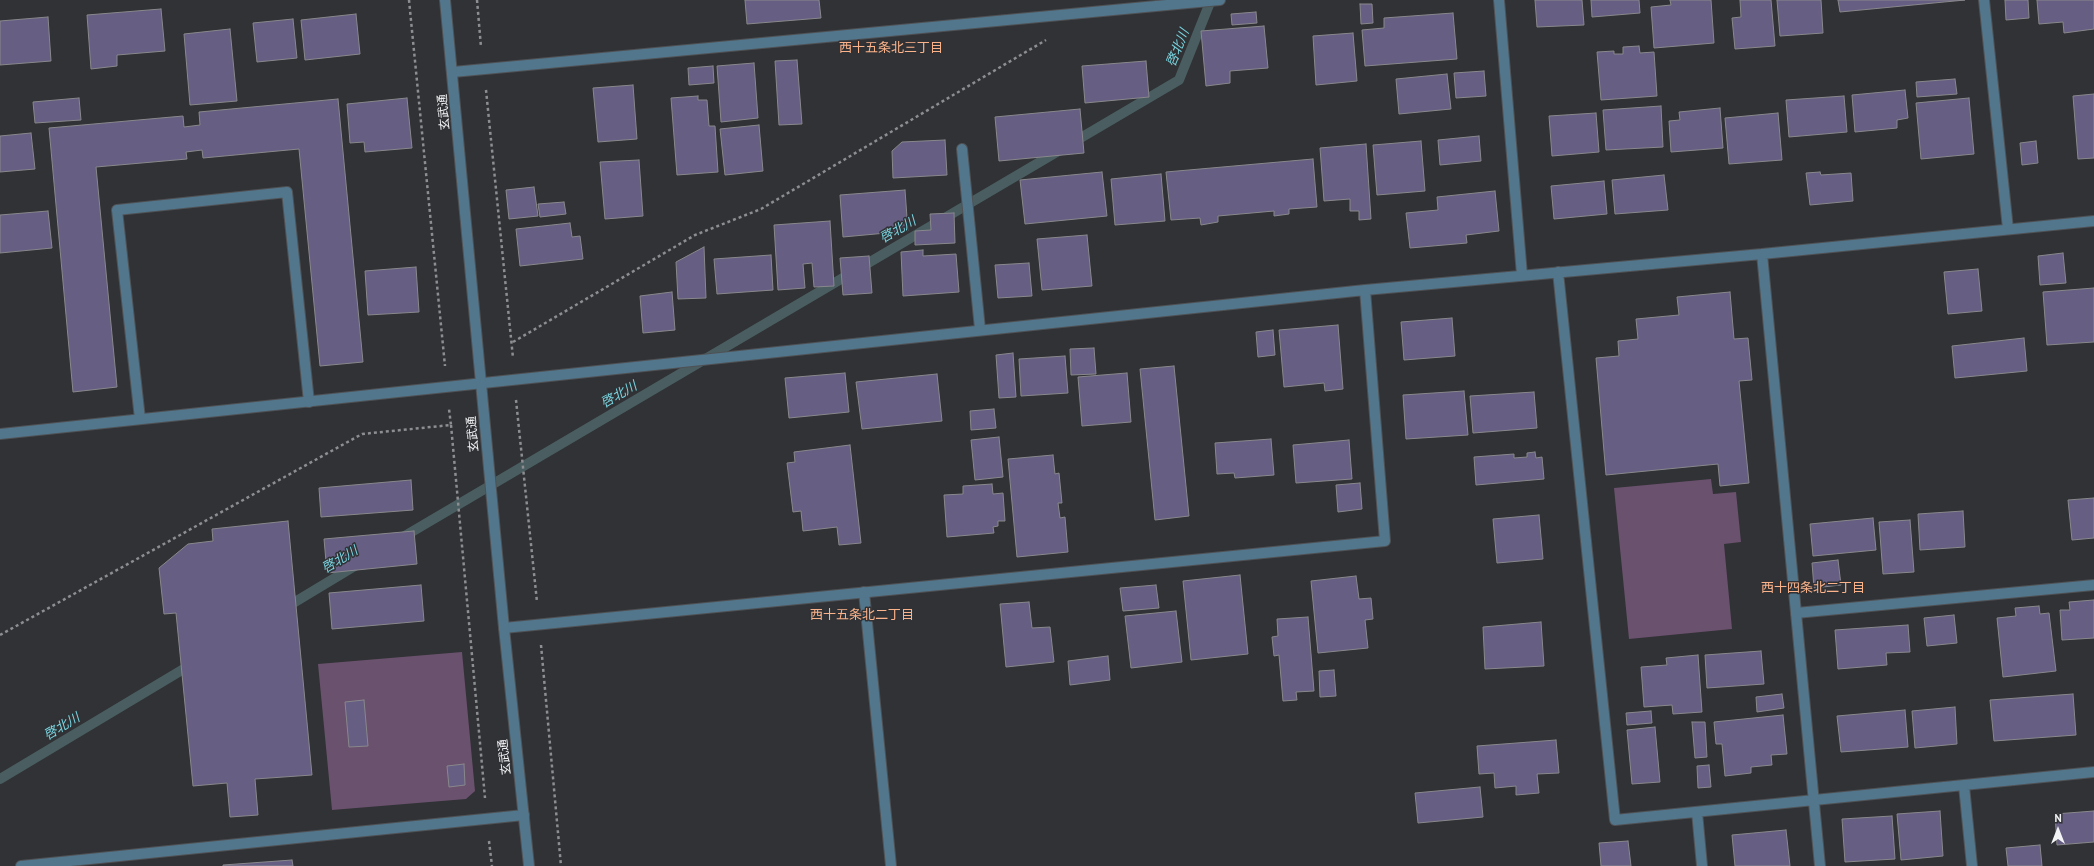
<!DOCTYPE html>
<meta charset="utf-8">
<style>
body{margin:0}
#map{position:relative;width:2094px;height:866px;overflow:hidden;background:#303235;font-family:"PT Sans",sans-serif}
canvas{display:block}
.north{position:absolute;left:2038px;top:810px;width:40px;height:40px;-webkit-text-stroke:3px #303235;paint-order:stroke;rotate:0deg;font-size:11px;font-weight:700;line-height:16px;text-align:center;color:#f2f3f5}
.north::after{content:'';display:block;margin:auto;width:14px;height:18px;background:#f2f3f5;clip-path:polygon(50% 0,100% 100%,50% 72%,0 100%)}
</style>
<div id="map">
<canvas width="2094" height="866"></canvas>
<div class="north">N</div>
</div>
<script>
const c = document.querySelector('canvas').getContext('2d');
c.lineJoin = 'round';
function fillPath(path, color) {
  c.fillStyle = color;
  c.fill(path, 'evenodd');
}
function toPath(rows) {
  const path = new Path2D();
  for (const r of rows) {
    path.moveTo(r[0], r[1]);
    for (let i = 2; i < r.length; i += 2) path.lineTo(r[i], r[i + 1]);
  }
  return path;
}
function strokePath(path, color, width, dash) {
  c.strokeStyle = color;
  c.lineWidth = width;
  c.lineCap = dash ? 'butt' : 'round';
  c.setLineDash(dash || []);
  c.stroke(path);
}
function write(font, color, halo, rows, align = 'center') {
  c.font = font + ' "PT Sans","Noto Sans JP",sans-serif';
  c.lineWidth = 3;
  c.setLineDash([]);
  c.textBaseline = 'middle';
  c.strokeStyle = halo;
  c.fillStyle = color;
  for (const [text, x, y, turn = 0] of rows) {
    c.save();
    c.translate(x, y);
    c.rotate((+turn || 0) * Math.PI / 180);
    c.textAlign = isNaN(turn) ? turn : align;
    if (halo) c.strokeText(text, 0, 0);
    c.fillText(text, 0, 0);
    c.restore();
  }
}
fillPath(toPath([
 [1711,479,1713,494,1736,492,1741,542,1724,544,1732,629,1629,639,1614,488],
 [462,652,475,791,466,799,332,810,318,664]
]), '#6a516d');
strokePath(toPath([
 [403,537,1179,80,1211,0],
 [285,608,358,564],
 [0,779,192,664]
]), '#4a5e61', 10);
const building = toPath([
 [745,0,819,0,821,18,747,24,745,0],
 [1535,0,1582,0,1584,25,1537,27,1535,0],
 [1591,0,1639,0,1640,13,1592,17,1591,0],
 [1670,0,1711,0,1714,43,1654,48,1651,7,1671,5,1670,0],
 [1740,0,1771,0,1775,46,1735,49,1732,18,1741,17,1740,0],
 [1777,0,1821,0,1823,33,1780,36,1777,0],
 [1838,0,1965,0,1840,12,1838,0],
 [2005,0,2028,0,2029,18,2006,20,2005,0],
 [2037,0,2094,0,2094,29,2064,33,2063,22,2039,24,2037,0],
 [1360,4,1372,4,1373,23,1361,24,1360,4],
 [161,9,165,51,117,55,117,66,91,69,87,15,161,9],
 [1256,12,1257,23,1232,25,1231,14,1256,12],
 [1453,13,1457,59,1365,66,1362,30,1384,28,1384,18,1453,13],
 [356,14,360,54,305,60,301,20,356,14],
 [48,17,51,61,0,65,0,21,48,17],
 [293,19,297,58,257,62,253,23,293,19],
 [1264,26,1268,68,1230,71,1230,83,1206,86,1201,31,1264,26],
 [230,29,237,101,190,105,184,34,230,29],
 [1353,33,1357,81,1316,85,1313,36,1353,33],
 [1639,46,1640,53,1654,52,1657,96,1601,100,1597,52,1614,51,1614,54,1623,54,1623,47,1639,46],
 [797,60,802,124,779,125,775,61,797,60],
 [1146,61,1149,97,1085,103,1082,66,1146,61],
 [754,63,758,118,721,122,717,66,754,63],
 [713,66,714,83,689,85,688,68,713,66],
 [1484,71,1486,96,1456,98,1454,73,1484,71],
 [1447,74,1451,109,1399,114,1396,79,1447,74],
 [1955,79,1957,94,1917,97,1916,82,1955,79],
 [633,85,637,139,598,142,593,88,633,85],
 [1905,90,1908,118,1897,120,1897,128,1855,132,1852,95,1905,90],
 [2094,94,2094,158,2078,159,2073,96,2094,94],
 [698,96,698,100,707,100,709,126,715,126,718,172,677,175,671,98,698,96],
 [1844,96,1847,132,1789,137,1786,100,1844,96],
 [79,98,81,120,35,123,33,102,79,98],
 [407,98,412,148,365,152,364,142,350,143,347,104,407,98],
 [1969,98,1974,154,1921,159,1916,103,1969,98],
 [338,99,363,362,320,366,299,149,203,158,202,150,186,152,187,159,96,167,117,387,73,392,49,128,183,116,184,127,200,125,199,112,338,99],
 [1661,106,1663,147,1606,150,1603,110,1661,106],
 [1720,108,1723,148,1671,152,1669,121,1680,120,1679,112,1720,108],
 [1080,109,1084,153,999,161,995,117,1080,109],
 [1596,113,1599,152,1552,156,1549,116,1596,113],
 [1778,113,1782,160,1729,164,1725,118,1778,113],
 [759,125,763,171,725,175,720,129,759,125],
 [31,133,35,169,0,172,0,136,31,133],
 [1479,136,1481,161,1440,165,1438,140,1479,136],
 [945,140,947,175,893,178,892,151,902,142,945,140],
 [1421,141,1425,191,1377,195,1373,145,1421,141],
 [2036,141,2038,163,2022,165,2020,143,2036,141],
 [1366,144,1371,219,1359,220,1359,211,1350,211,1350,199,1324,201,1320,148,1366,144],
 [1313,159,1317,207,1289,209,1289,214,1274,216,1274,211,1218,216,1218,222,1201,225,1200,218,1171,220,1166,172,1313,159],
 [639,160,643,216,605,219,600,162,639,160],
 [1102,172,1107,216,1025,224,1020,180,1102,172],
 [1820,172,1821,175,1851,173,1853,201,1810,205,1806,173,1820,172],
 [1161,174,1165,221,1115,225,1111,179,1161,174],
 [1664,175,1668,210,1615,214,1612,180,1664,175],
 [1604,181,1607,214,1554,219,1551,186,1604,181],
 [534,187,538,216,509,219,506,190,534,187],
 [905,190,908,231,843,237,840,195,905,190],
 [1495,191,1499,231,1466,235,1467,243,1410,248,1406,213,1438,210,1437,197,1495,191],
 [564,202,566,214,540,217,538,204,564,202],
 [48,211,52,248,0,253,0,215,48,211],
 [954,213,955,243,915,245,915,231,931,230,930,214,954,213],
 [830,221,834,286,814,287,812,263,803,264,805,288,778,290,774,225,830,221],
 [570,223,572,237,580,236,583,259,520,266,516,229,570,223],
 [1087,235,1092,286,1042,290,1037,239,1087,235],
 [704,247,706,298,678,299,676,262,704,247],
 [923,250,923,256,956,254,959,292,903,296,901,252,923,250],
 [2063,253,2066,283,2040,285,2038,256,2063,253],
 [771,255,773,290,717,294,714,259,771,255],
 [869,256,872,293,843,295,840,258,869,256],
 [1029,263,1032,296,998,298,995,265,1029,263],
 [416,267,419,312,368,315,365,271,416,267],
 [1978,269,1982,311,1948,314,1944,272,1978,269],
 [2094,288,2094,342,2047,345,2043,292,2094,288],
 [672,292,675,330,643,333,640,296,672,292],
 [1730,292,1734,339,1748,338,1752,380,1739,381,1749,483,1720,486,1718,464,1606,475,1596,358,1619,356,1618,341,1638,339,1636,319,1679,315,1677,297,1730,292],
 [1452,318,1455,356,1404,360,1401,322,1452,318],
 [1338,325,1343,389,1325,391,1324,383,1284,387,1279,330,1338,325],
 [1273,330,1275,355,1258,357,1256,332,1273,330],
 [2024,338,2027,371,1955,378,1952,346,2024,338],
 [1094,348,1096,374,1071,375,1070,349,1094,348],
 [1013,353,1016,397,999,398,996,355,1013,353],
 [1065,356,1068,393,1021,396,1019,359,1065,356],
 [1174,366,1189,516,1155,520,1140,369,1174,366],
 [845,373,849,412,789,418,785,378,845,373],
 [1127,373,1131,422,1082,426,1078,377,1127,373],
 [937,374,942,421,862,429,856,382,937,374],
 [1464,391,1468,435,1406,439,1403,395,1464,391],
 [1534,392,1537,428,1473,433,1470,396,1534,392],
 [994,409,996,428,971,430,970,411,994,409],
 [999,437,1003,477,975,480,971,440,999,437],
 [1271,439,1274,475,1235,478,1234,473,1217,474,1215,443,1271,439],
 [1349,440,1352,479,1296,483,1293,445,1349,440],
 [850,445,861,543,839,545,837,527,803,531,801,511,793,512,787,463,795,462,794,452,850,445],
 [1535,452,1536,458,1542,457,1544,479,1476,485,1474,457,1514,454,1514,458,1527,457,1527,453,1535,452],
 [1053,455,1055,474,1059,473,1062,503,1058,503,1060,518,1065,517,1068,552,1017,557,1008,459,1053,455],
 [411,480,413,510,321,517,319,488,411,480],
 [1360,483,1362,509,1338,512,1336,485,1360,483],
 [992,484,993,494,1003,493,1005,521,998,521,998,526,993,527,994,533,947,537,944,495,963,494,963,486,992,484],
 [2094,498,2094,538,2072,540,2068,500,2094,498],
 [1963,511,1965,547,1920,550,1918,514,1963,511],
 [1539,515,1543,559,1497,563,1493,519,1539,515],
 [1873,518,1876,550,1813,556,1810,524,1873,518],
 [1910,520,1914,572,1883,574,1879,522,1910,520],
 [288,521,312,775,255,779,258,815,230,817,227,783,193,786,176,613,164,614,159,568,188,544,213,541,212,529,288,521],
 [414,531,417,564,327,573,324,539,414,531],
 [1838,560,1841,585,1814,588,1812,563,1838,560],
 [1240,575,1248,654,1191,660,1183,581,1240,575],
 [1356,576,1359,599,1371,598,1373,619,1365,620,1368,648,1318,653,1311,581,1356,576],
 [421,585,424,621,332,629,329,593,421,585],
 [1156,585,1159,608,1123,611,1120,588,1156,585],
 [2094,600,2094,638,2062,640,2060,610,2070,610,2069,602,2094,600],
 [1029,602,1032,628,1050,627,1054,662,1006,667,1000,604,1029,602],
 [2039,606,2040,614,2049,613,2056,671,2003,677,1997,618,2016,616,2015,608,2039,606],
 [1176,611,1182,662,1131,668,1125,616,1176,611],
 [1954,615,1957,643,1927,646,1924,618,1954,615],
 [1308,617,1314,691,1296,692,1297,700,1283,701,1279,655,1274,656,1272,637,1278,636,1277,619,1308,617],
 [1541,622,1544,666,1485,669,1483,627,1541,622],
 [1908,625,1910,652,1886,653,1887,665,1838,669,1835,630,1908,625],
 [1761,651,1764,684,1707,688,1705,655,1761,651],
 [1698,655,1702,712,1673,714,1672,705,1644,707,1641,667,1667,665,1666,658,1698,655],
 [1108,656,1110,680,1070,685,1068,661,1108,656],
 [1334,670,1336,696,1320,697,1319,671,1334,670],
 [1782,694,1784,708,1757,712,1756,697,1782,694],
 [2073,694,2076,735,1994,741,1990,700,2073,694],
 [364,700,368,746,349,747,345,702,364,700],
 [1955,707,1957,744,1915,748,1912,711,1955,707],
 [1905,710,1908,747,1841,752,1837,716,1905,710],
 [1651,711,1652,723,1627,725,1626,713,1651,711],
 [1783,715,1787,754,1771,755,1772,765,1751,767,1751,773,1725,776,1722,744,1716,744,1714,722,1783,715],
 [1692,722,1705,722,1707,757,1695,758,1692,722],
 [1655,727,1660,782,1632,784,1627,730,1655,727],
 [1556,740,1559,773,1537,774,1539,793,1516,795,1516,786,1495,788,1494,773,1479,774,1477,746,1556,740],
 [464,764,465,785,449,787,447,766,464,764],
 [1709,765,1711,787,1698,788,1697,766,1709,765],
 [1480,787,1483,817,1418,823,1415,793,1480,787],
 [1940,811,1943,856,1901,860,1897,814,1940,811],
 [2094,811,2094,842,2057,845,2055,814,2094,811],
 [1892,816,1895,859,1845,862,1842,819,1892,816],
 [1786,830,1790,866,1735,866,1732,835,1786,830],
 [1628,841,1631,866,1601,866,1599,843,1628,841],
 [2040,845,2042,866,2008,866,2006,848,2040,845],
 [292,860,293,866,223,866,223,865,292,860]
]);
fillPath(building, '#665e83');
strokePath(building, '#89888c', 1);
const service = toPath([
 [962,149,980,329],
 [140,419,117,210,287,192,309,402],
 [864,592,891,866],
 [1796,613,2094,585]
]);
const minor = toPath([
 [1499,0,1522,275],
 [1984,0,2008,229],
 [453,72,1220,0],
 [1762,254,1820,866],
 [1558,272,1615,820,2094,772],
 [0,434,1365,290,1762,254,2094,221],
 [504,628,1385,541,1365,290],
 [1964,786,1972,866],
 [1697,812,1702,866],
 [21,866,524,815]
]);
const tertiary = toPath([
 [445,0,504,628,529,866]
]);
strokePath(service, '#4f5154', 12);
strokePath(minor, '#4f5154', 12);
strokePath(tertiary, '#4f5154', 12);
strokePath(toPath([
 [409,0,445,366],
 [477,0,481,47],
 [486,90,513,358],
 [513,342,695,235,761,209,1046,40],
 [516,400,537,602],
 [451,425,485,798],
 [0,635,362,434,451,425,449,409],
 [541,645,561,866],
 [489,841,492,866]
]), '#8d8e91', 2.5, [3, 3]);
strokePath(service, '#52768c', 10);
strokePath(minor, '#52768c', 10);
strokePath(tertiary, '#52768c', 10);
write('12px', '#f2f3f5', '#303235', [
 ["玄武通",444,112,-95],
 ["玄武通",473,434,-95],
 ["玄武通",505,757,-96]
]);
write('13px', '#fbb38b', '#303235', [
 ["西十五条北三丁目",891,48],
 ["西十四条北二丁目",1813,588],
 ["西十五条北二丁目",862,615]
]);
write('italic 13px', '#7ad5e1', '#303235', [
 ["啓北川",1178,48,-68],
 ["啓北川",898,230,-30],
 ["啓北川",619,395,-30],
 ["啓北川",340,560,-31],
 ["啓北川",62,727,-31]
]);
</script>
